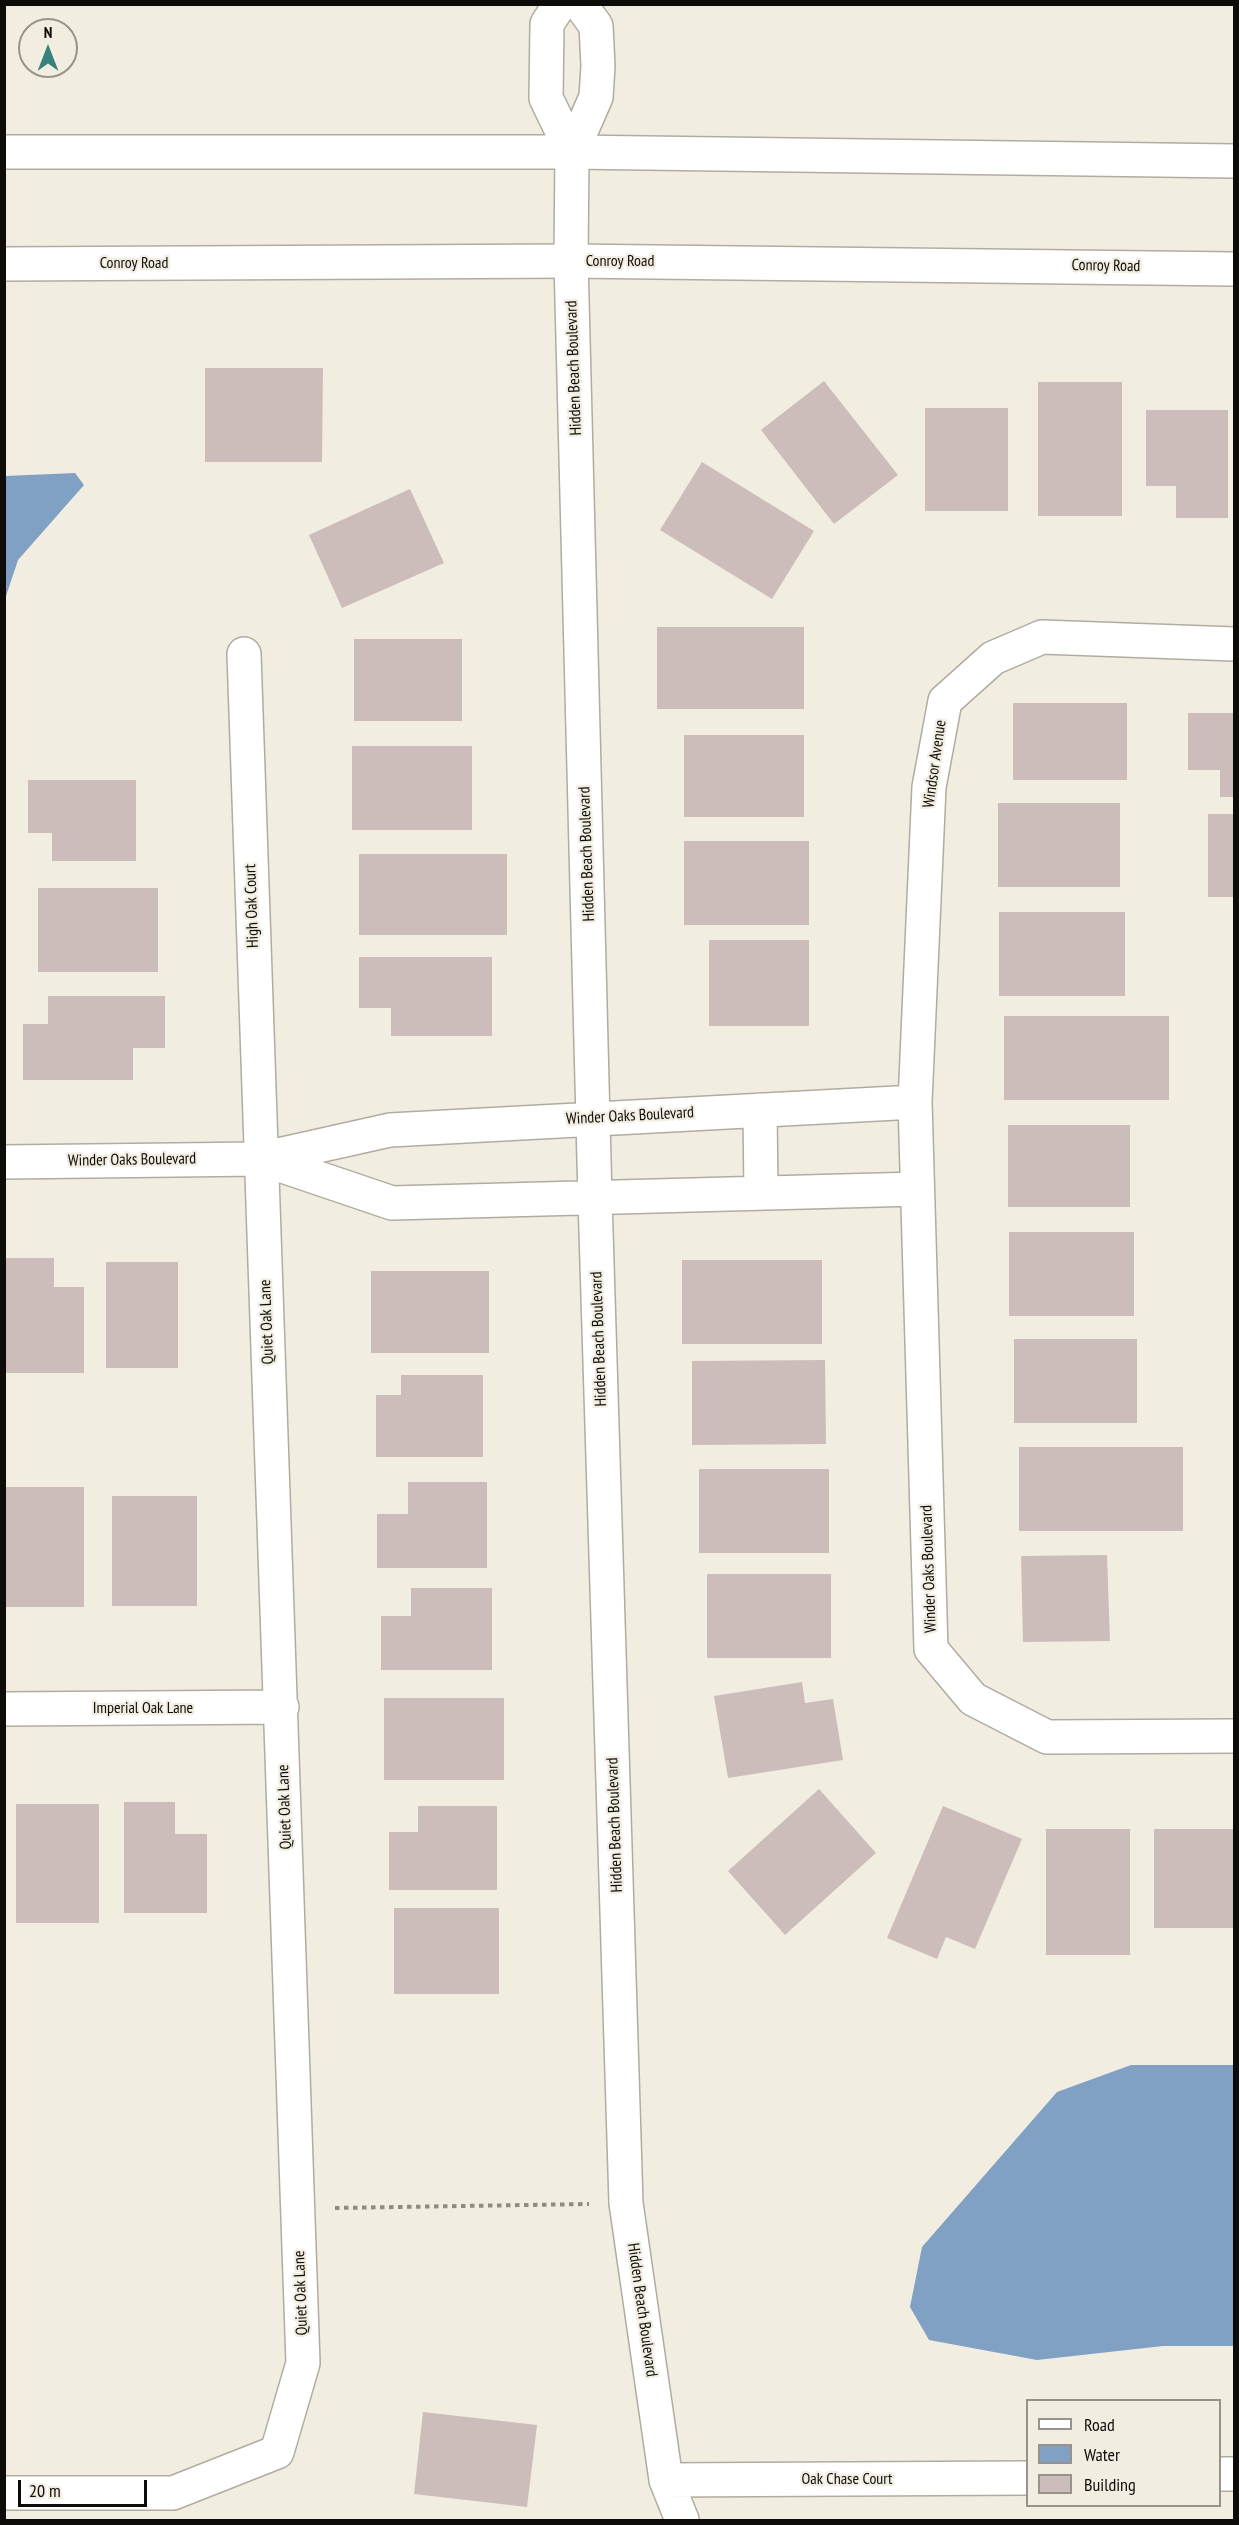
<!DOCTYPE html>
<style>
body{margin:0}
#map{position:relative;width:1239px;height:2525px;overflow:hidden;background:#f2ede1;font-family:"PT Sans Narrow",sans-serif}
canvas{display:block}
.frame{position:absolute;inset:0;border:6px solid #0e0c09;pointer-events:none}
.legend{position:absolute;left:1026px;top:2399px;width:195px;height:108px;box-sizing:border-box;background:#f2ede1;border:2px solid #97938b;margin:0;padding:8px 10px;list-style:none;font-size:18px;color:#0e0c09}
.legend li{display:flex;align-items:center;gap:12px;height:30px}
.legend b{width:30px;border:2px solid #97938b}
.north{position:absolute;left:18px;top:18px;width:60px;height:60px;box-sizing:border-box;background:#f2ede1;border:2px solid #97938b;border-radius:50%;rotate:0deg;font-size:16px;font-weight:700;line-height:24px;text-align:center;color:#0e0c09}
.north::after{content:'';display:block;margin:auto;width:21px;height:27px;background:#39817f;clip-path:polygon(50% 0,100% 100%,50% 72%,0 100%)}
.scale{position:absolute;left:18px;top:2480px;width:129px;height:27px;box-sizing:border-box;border:3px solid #0e0c09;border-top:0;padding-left:8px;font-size:18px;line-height:21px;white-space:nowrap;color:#0e0c09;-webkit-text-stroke:4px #f2ede1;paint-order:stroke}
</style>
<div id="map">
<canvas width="1239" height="2525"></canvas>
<div class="frame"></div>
<ul class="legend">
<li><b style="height:8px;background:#fff"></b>Road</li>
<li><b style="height:16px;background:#80a0c4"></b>Water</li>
<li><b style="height:16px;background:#ccbdba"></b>Building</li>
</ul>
<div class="north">N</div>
<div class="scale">20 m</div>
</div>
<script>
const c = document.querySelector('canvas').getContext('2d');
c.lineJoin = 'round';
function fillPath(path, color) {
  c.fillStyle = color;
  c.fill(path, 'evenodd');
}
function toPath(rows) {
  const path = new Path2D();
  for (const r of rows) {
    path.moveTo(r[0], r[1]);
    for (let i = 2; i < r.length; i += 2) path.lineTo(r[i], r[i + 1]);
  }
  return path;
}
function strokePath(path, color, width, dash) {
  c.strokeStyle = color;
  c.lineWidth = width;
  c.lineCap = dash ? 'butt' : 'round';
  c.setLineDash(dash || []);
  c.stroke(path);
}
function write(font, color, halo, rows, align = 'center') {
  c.font = font + ' "PT Sans Narrow",sans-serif';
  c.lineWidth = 4.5;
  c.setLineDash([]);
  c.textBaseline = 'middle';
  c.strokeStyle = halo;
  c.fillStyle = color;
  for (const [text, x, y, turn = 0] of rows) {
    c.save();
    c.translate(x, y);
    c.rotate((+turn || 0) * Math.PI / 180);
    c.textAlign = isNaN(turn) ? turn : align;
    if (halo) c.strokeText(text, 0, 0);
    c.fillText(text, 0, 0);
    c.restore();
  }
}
fillPath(toPath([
 [75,473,84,485,18,560,5,599,5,476],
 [1131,2065,1234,2065,1234,2346,1163,2346,1037,2360,929,2340,910,2307,922,2247,1057,2092]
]), '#80a0c4');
fillPath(toPath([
 [205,368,323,368,322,462,205,462],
 [824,381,898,475,834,524,761,430],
 [1038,382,1122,382,1122,516,1038,516],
 [925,408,1008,408,1008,511,925,511],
 [1146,410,1228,410,1228,518,1176,518,1176,486,1146,486],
 [702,462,814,531,772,599,660,530],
 [410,489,444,563,342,608,309,535],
 [657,627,804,627,804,709,657,709],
 [354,639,462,639,462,721,354,721],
 [1013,703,1127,703,1127,780,1013,780],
 [1188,713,1234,713,1234,797,1220,797,1220,770,1188,770],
 [684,735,804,735,804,817,684,817],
 [352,746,472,746,472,830,352,830],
 [28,780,136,780,136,861,52,861,52,833,28,833],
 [998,803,1120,803,1120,887,998,887],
 [1208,814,1234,814,1234,897,1208,897],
 [684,841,809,841,809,925,684,925],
 [359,854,507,854,507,935,359,935],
 [38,888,158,888,158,972,38,972],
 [999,912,1125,912,1125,996,999,996],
 [709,940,809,940,809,1026,709,1026],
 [359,957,492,957,492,1036,391,1036,391,1008,359,1008],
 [48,996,165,996,165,1048,133,1048,133,1080,23,1080,23,1024,48,1024],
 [1004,1016,1169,1016,1169,1100,1004,1100],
 [1008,1125,1130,1125,1130,1207,1008,1207],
 [1009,1232,1134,1232,1134,1316,1009,1316],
 [4,1258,54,1258,54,1287,84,1287,84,1373,4,1373],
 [682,1260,822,1260,822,1344,682,1344],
 [106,1262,178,1262,178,1368,106,1368],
 [371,1271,489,1271,489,1353,371,1353],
 [1014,1339,1137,1339,1137,1423,1014,1423],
 [825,1360,826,1444,692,1445,692,1361],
 [401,1375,483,1375,483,1457,376,1457,376,1395,401,1395],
 [1019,1447,1183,1447,1183,1531,1019,1531],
 [699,1469,829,1469,829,1553,699,1553],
 [408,1482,487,1482,487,1568,377,1568,377,1514,408,1514],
 [4,1487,84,1487,84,1607,4,1607],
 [112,1496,197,1496,197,1606,112,1606],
 [1107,1555,1110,1641,1023,1642,1021,1556],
 [707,1574,831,1574,831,1658,707,1658],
 [411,1588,492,1588,492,1670,381,1670,381,1616,411,1616],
 [802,1682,805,1703,833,1699,843,1760,728,1778,714,1696],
 [384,1698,504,1698,504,1780,384,1780],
 [819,1789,876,1853,785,1935,728,1871],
 [124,1802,175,1802,175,1834,207,1834,207,1913,124,1913],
 [16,1804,99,1804,99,1923,16,1923],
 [418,1806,497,1806,497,1890,389,1890,389,1832,418,1832],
 [943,1806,1022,1839,975,1949,946,1937,937,1959,887,1938],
 [1046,1829,1130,1829,1130,1955,1046,1955],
 [1154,1829,1234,1829,1234,1928,1154,1928],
 [394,1908,499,1908,499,1994,394,1994],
 [423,2412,537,2425,527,2507,414,2494]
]), '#ccbdba');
const minor = toPath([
 [560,4,547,24,546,98,572,152],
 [580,4,596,26,598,66,596,97,572,152,571,261,595,1199,626,2203,666,2480,682,2520],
 [1234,644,1042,637,993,658,945,701,929,787,915,1102,931,1649,973,1699,1047,1737,1234,1736],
 [760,1110,761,1193],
 [262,1159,392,1203,917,1189],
 [4,1162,260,1159,390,1130,915,1102],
 [4,1709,282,1707],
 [1220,2474,1234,2474],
 [666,2480,1028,2478],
 [4,2493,173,2493,277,2452,303,2363,244,654]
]);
const major = toPath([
 [4,152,572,152,1234,161],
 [4,264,571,261,1234,269]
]);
strokePath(minor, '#b0aca0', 36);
strokePath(major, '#b0aca0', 36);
strokePath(toPath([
 [335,2208,589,2204]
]), '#8f8b83', 4, [4.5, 4.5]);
strokePath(minor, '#fff', 33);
strokePath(major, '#fff', 33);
write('16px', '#0e0c09', '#f2ede1', [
 ["Conroy Road",620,261],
 ["Conroy Road",134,263],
 ["Conroy Road",1106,266,1],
 ["Hidden Beach Boulevard",574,368,-92],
 ["Windsor Avenue",935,764,-82],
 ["Hidden Beach Boulevard",587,854,-92],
 ["High Oak Court",252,906,-92],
 ["Winder Oaks Boulevard",630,1116,-3],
 ["Winder Oaks Boulevard",132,1160,-1],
 ["Quiet Oak Lane",267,1322,-92],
 ["Hidden Beach Boulevard",599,1339,-92],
 ["Winder Oaks Boulevard",929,1569,-92],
 ["Imperial Oak Lane",143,1708],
 ["Quiet Oak Lane",285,1807,-92],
 ["Hidden Beach Boulevard",615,1825,-92],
 ["Quiet Oak Lane",301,2293,-92],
 ["Hidden Beach Boulevard",642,2310,82],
 ["Oak Chase Court",847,2479]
]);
</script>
